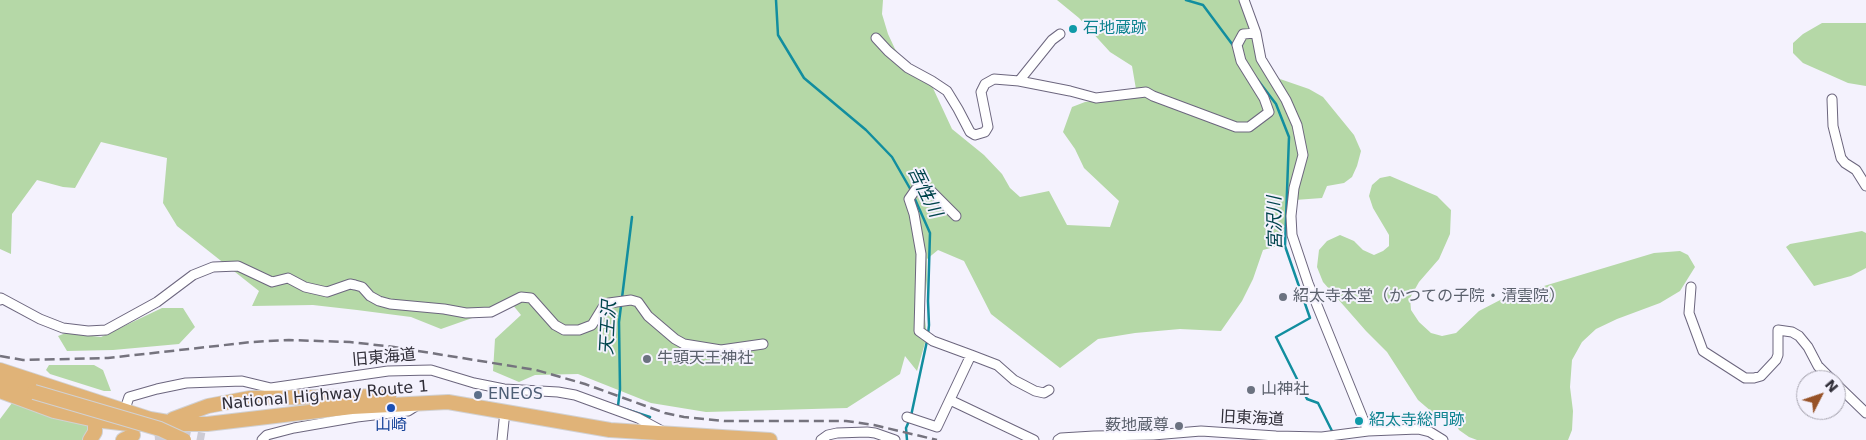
<!DOCTYPE html>
<meta charset="utf-8">
<style>
body{margin:0}
#map{position:relative;width:1866px;height:440px;overflow:hidden;background:#f4f2fd;font-family:"DejaVu Sans",sans-serif}
canvas{display:block}
.north{position:absolute;left:1796px;top:370px;width:50px;height:50px;box-sizing:border-box;background:#f4f2fd;border:1px solid #a5a3ae;border-radius:50%;rotate:49deg;font-size:14px;font-weight:700;line-height:20px;text-align:center;color:#2f2d37}
.north::after{content:'';display:block;margin:auto;width:18px;height:22px;background:#975227;clip-path:polygon(50% 0,100% 100%,50% 72%,0 100%)}
</style>
<div id="map">
<canvas width="1866" height="440"></canvas>
<div class="north">N</div>
</div>
<script>
const c = document.querySelector('canvas').getContext('2d');
c.lineJoin = 'round';
function fillPath(path, color) {
  c.fillStyle = color;
  c.fill(path, 'evenodd');
}
function toPath(rows) {
  const path = new Path2D();
  for (const r of rows) {
    path.moveTo(r[0], r[1]);
    for (let i = 2; i < r.length; i += 2) path.lineTo(r[i], r[i + 1]);
  }
  return path;
}
function strokePath(path, color, width, dash) {
  c.strokeStyle = color;
  c.lineWidth = width;
  c.lineCap = dash ? 'butt' : 'round';
  c.setLineDash(dash || []);
  c.stroke(path);
}
function write(font, color, halo, rows, align = 'center') {
  c.font = font + ' "DejaVu Sans","Noto Sans JP",sans-serif';
  c.lineWidth = 4;
  c.setLineDash([]);
  c.textBaseline = 'middle';
  c.strokeStyle = halo;
  c.fillStyle = color;
  for (const [text, x, y, turn = 0] of rows) {
    c.save();
    c.translate(x, y);
    c.rotate((+turn || 0) * Math.PI / 180);
    c.textAlign = isNaN(turn) ? turn : align;
    if (halo) c.strokeText(text, 0, 0);
    c.fillText(text, 0, 0);
    c.restore();
  }
}
fillPath(toPath([
 [0,0,883,0,882,14,888,34,895,49,908,65,932,86,952,129,984,155,1002,174,1010,188,1020,197,1049,191,1067,225,1110,227,1119,201,1084,168,1075,149,1063,132,1072,107,1085,102,1137,95,1132,66,1110,52,1079,18,1057,0,1241,0,1260,63,1280,79,1309,89,1323,97,1354,135,1361,151,1357,166,1352,177,1344,183,1327,186,1322,198,1295,200,1286,207,1286,225,1278,246,1263,250,1253,279,1242,301,1221,331,1180,329,1135,333,1098,339,1060,368,991,314,964,261,938,250,927,259,927,280,924,311,927,336,917,371,905,356,900,374,847,408,706,412,651,403,578,374,535,375,519,382,493,371,495,339,521,315,512,304,441,329,411,317,357,310,313,305,252,306,259,291,177,226,163,203,167,158,101,142,75,188,63,187,37,180,12,214,11,254,0,249],
 [1822,23,1866,23,1866,86,1848,83,1803,63,1793,53,1793,43,1803,34],
 [1390,176,1437,196,1451,210,1450,234,1439,259,1419,282,1410,298,1411,310,1419,322,1431,333,1442,336,1456,333,1479,311,1504,298,1654,253,1680,251,1688,255,1695,267,1680,291,1660,303,1617,319,1596,329,1582,342,1572,360,1570,387,1573,411,1572,430,1568,440,1477,440,1469,437,1459,430,1451,414,1439,418,1418,400,1387,352,1366,331,1323,282,1317,267,1319,250,1327,241,1340,235,1354,241,1363,250,1374,255,1383,251,1389,246,1389,235,1373,208,1369,196,1372,185,1380,178],
 [1862,231,1866,233,1866,268,1851,276,1814,286,1786,247,1790,244],
 [162,308,183,308,195,327,179,344,113,350,67,351,58,336,66,333,101,337],
 [49,365,94,365,103,370,111,391,104,391,50,374,46,370],
 [12,403,89,425,84,440,0,440,0,419]
]), '#b5d8a7');
strokePath(toPath([
 [776,0,778,35,804,78,866,130,892,157,912,192],
 [1186,0,1203,5,1235,48],
 [1257,79,1276,104,1289,137,1285,246,1310,318,1276,337,1307,399,1318,403,1333,433],
 [914,197,930,233,928,301,929,325,928,335],
 [618,406,620,389,619,322,632,217],
 [625,409,650,417],
 [911,416,927,341],
 [907,440,906,428,909,421]
]), '#128e9f', 2.5);
strokePath(toPath([
 [155,440,188,437,204,440]
]), '#cdcbd5', 14, [14, 7]);
const minor = toPath([
 [1244,0,1256,33,1261,59,1286,100,1297,125,1303,155,1294,188,1291,216,1292,235,1308,283,1368,431],
 [876,38,888,51,908,68,932,81,947,91,958,109,970,132,975,135,985,132,988,127,981,92,985,84,994,79,1019,81,1070,91,1096,98,1146,92,1153,96,1236,127,1249,127,1269,112,1264,98,1241,61,1237,45,1243,34,1256,33],
 [1019,81,1052,40,1060,34],
 [1832,99,1833,126,1841,158,1845,163,1856,170,1866,186],
 [1691,287,1689,313,1703,351,1745,378,1754,378,1761,376,1776,360,1778,355,1778,330,1792,332,1799,336,1808,347,1818,366,1832,380],
 [0,300,1,298,40,319,63,328,88,331,106,330,157,302,193,275,213,267,238,266,272,282,288,278,305,287,327,292,350,284,355,285,362,287,370,296,379,301,390,304,444,309,466,313,491,312,521,297,531,298,555,325,564,330,579,330,592,325,603,307,609,303,631,300,638,302,648,316,675,339,684,344,721,350,763,344],
 [971,355,997,365,1014,380,1035,391,1044,393,1049,390],
 [1836,384,1866,413],
 [950,400,1034,440],
 [123,415,129,397,157,389,186,383,242,381,271,388,388,371,431,370,474,383,504,389,558,392,575,395,638,418,664,432],
 [907,417,937,427,971,355,933,341,919,331,921,254,914,214,909,199,916,189,924,187,932,192,956,216],
 [262,440,267,435,294,428,357,417,408,411,416,406],
 [502,440,505,411],
 [821,440,828,435,837,433,867,432,875,433,895,440],
 [1058,440,1061,438,1094,436,1153,435,1201,431,1276,436,1322,437,1368,431,1418,429,1430,432,1443,440]
]);
const highway = toPath([
 [0,370,150,419,180,424,207,424,352,407,448,402,610,430,770,440],
 [0,380,34,392],
 [0,391,54,411,95,420,137,425],
 [173,419,208,406,250,398,389,396],
 [90,440,95,432,95,420],
 [123,440,133,435]
]);
strokePath(minor, '#6c667e', 11);
strokePath(highway, '#d1d1d3', 16);
strokePath(minor, '#fff', 9);
strokePath(highway, '#e0b378', 14);
strokePath(toPath([
 [0,356,23,360,108,358,252,342,289,340,350,342,394,347,536,370,585,384,665,413,684,417,725,421,846,421,874,425,937,440]
]), '#75737e', 2.5, [10, 5]);
const highwayBridge = toPath([
 [34,392,160,429,184,440]
]);
strokePath(highwayBridge, '#d1d1d3', 16, []);
strokePath(highwayBridge, '#e0b378', 14);
for (const [x, y, r, color] of [
 [1073,29,5,"#0f9aa8"],
 [1283,297,5,"#6b7280"],
 [647,359,5,"#6b7280"],
 [1251,390,5,"#6b7280"],
 [478,395,5,"#5c6f8a"],
 [391,408,5,"#1a4fb4"],
 [1359,421,5,"#0f9aa8"],
 [1179,426,5,"#6b7280"]
]) {
  const dot = new Path2D();
  dot.arc(x, y, r, 0, 2 * Math.PI);
  c.fillStyle = color;
  c.fill(dot);
  strokePath(dot, '#f4f2fd', 2);
}
write('16px', '#0d838f', '#f4f2fd', [
 ["石地蔵跡",1083,29],
 ["紹太寺総門跡",1369,421]
], 'left');
write('16px', '#5b616d', '#f4f2fd', [
 ["紹太寺本堂（かつての子院・清雲院）",1293,297],
 ["牛頭天王神社",657,359],
 ["山神社",1261,390],
 ["薮地蔵尊",1169,426,"right"]
], 'left');
write('16px', '#2f2d37', '#f4f2fd', [
 ["旧東海道",384,358,-5],
 ["National Highway Route 1",325,396,-5],
 ["旧東海道",1252,419,3]
]);
write('16px', '#4e5e75', '#f4f2fd', [
 ["ENEOS",488,395]
], 'left');
write('16px', '#164399', '#f4f2fd', [
 ["山崎",391,426]
]);
write('italic 18px', '#00444c', '#f4f2fd', [
 ["吾性川",924,192,64],
 ["宮沢川",1276,223,-91],
 ["天王沢",609,328,-87]
]);
</script>
